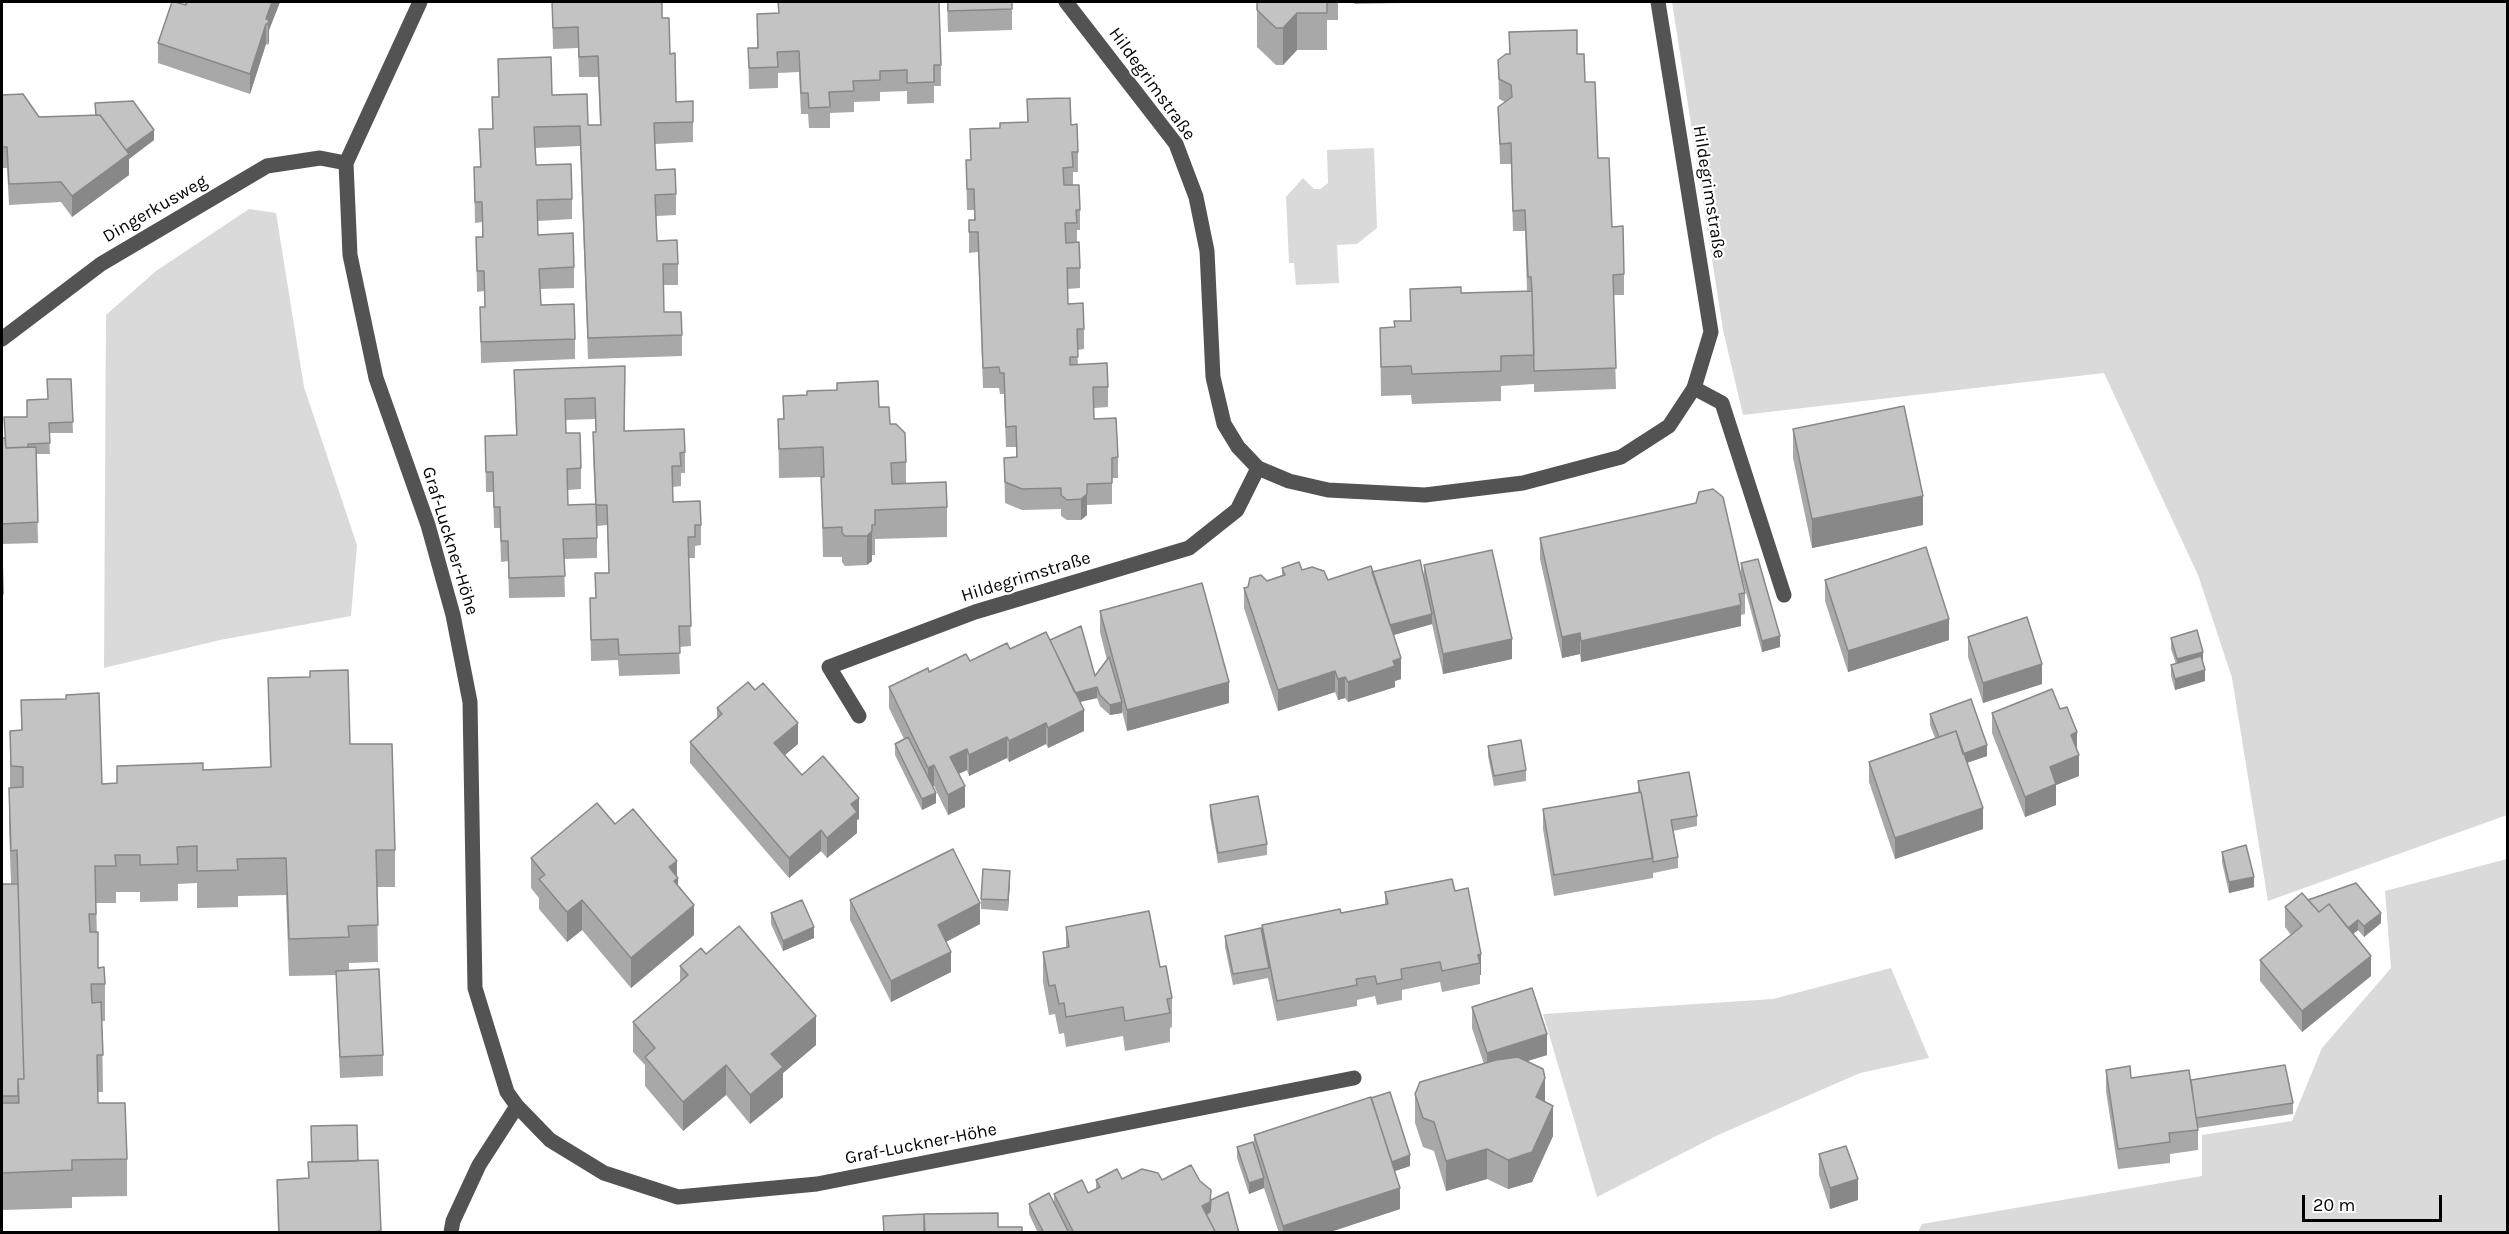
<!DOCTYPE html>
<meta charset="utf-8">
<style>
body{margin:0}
#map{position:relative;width:2509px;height:1234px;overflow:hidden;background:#fff;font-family:Karla,sans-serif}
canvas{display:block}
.frame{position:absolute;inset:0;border:3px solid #000;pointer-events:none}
.scale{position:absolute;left:2302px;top:1195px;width:140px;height:27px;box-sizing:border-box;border:3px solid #000;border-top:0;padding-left:8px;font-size:18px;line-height:21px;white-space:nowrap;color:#000;-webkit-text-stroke:4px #fff;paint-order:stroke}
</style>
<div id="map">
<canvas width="2509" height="1234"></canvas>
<div class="frame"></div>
<div class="scale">20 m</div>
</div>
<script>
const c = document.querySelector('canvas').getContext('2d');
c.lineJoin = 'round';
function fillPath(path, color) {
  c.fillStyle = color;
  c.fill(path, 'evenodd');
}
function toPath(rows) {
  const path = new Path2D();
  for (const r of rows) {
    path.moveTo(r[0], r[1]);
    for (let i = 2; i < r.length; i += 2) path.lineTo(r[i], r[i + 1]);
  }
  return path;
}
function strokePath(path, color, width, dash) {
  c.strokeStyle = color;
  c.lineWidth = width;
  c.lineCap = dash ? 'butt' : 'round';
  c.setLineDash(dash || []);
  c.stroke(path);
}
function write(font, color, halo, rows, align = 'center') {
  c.font = font + ' Karla,sans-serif';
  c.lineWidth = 4.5;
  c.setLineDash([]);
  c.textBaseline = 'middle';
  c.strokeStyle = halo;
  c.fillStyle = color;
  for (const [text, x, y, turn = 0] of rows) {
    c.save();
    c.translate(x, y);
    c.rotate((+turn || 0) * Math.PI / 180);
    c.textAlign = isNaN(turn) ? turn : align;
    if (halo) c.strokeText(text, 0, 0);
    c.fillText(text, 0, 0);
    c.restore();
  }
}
fillPath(toPath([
 [1672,2,2507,2,2507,815,2268,901,2232,678,2198,575,2104,373,1743,415,1723,330],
 [1374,148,1377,228,1357,244,1337,245,1339,283,1296,285,1294,263,1289,263,1286,197,1303,178,1314,189,1320,189,1328,183,1327,150],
 [249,209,276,213,304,387,357,545,351,616,220,640,104,668,106,315,156,271],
 [2507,859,2507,1232,1918,1232,1922,1224,2202,1176,2202,1135,2292,1121,2322,1048,2391,968,2385,891],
 [1891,968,1929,1058,1860,1073,1718,1135,1597,1197,1543,1014,1773,999]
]), '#dadada');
strokePath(toPath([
 [420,2,346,163,350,255,376,378,428,525,453,615,470,702,475,988,507,1092,517,1106,550,1140,604,1173,678,1197,817,1184,1354,1078],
 [1066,2,1176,144,1196,197,1207,251,1213,377,1224,424,1238,447,1258,468,1289,481,1328,490,1425,495,1523,483,1621,457,1669,426,1694,388,1711,332,1658,2],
 [2,339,101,264,267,166,320,158,346,163],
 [1694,388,1722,403,1784,595],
 [859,716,829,667,975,612,1189,548,1237,510,1258,468],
 [451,1232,453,1221,479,1165,517,1106]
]), '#535353', 15);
fillPath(toPath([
 [185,2,280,2,269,30,269,41,268,45,266,44,250,94,158,63,158,43,185,5],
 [552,2,662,18,670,54,676,102,693,122,693,142,655,144,656,170,676,194,676,215,656,216,657,241,678,264,678,285,663,285,664,312,682,335,682,356,588,359,580,146,535,148,536,165,572,199,572,219,538,221,538,235,574,267,574,288,540,289,541,305,575,339,575,359,481,363,480,307,485,307,484,291,477,292,476,237,482,237,482,222,475,223,474,167,480,167,479,129,492,129,492,97,499,97,498,59,552,95,588,125,600,125,598,77,579,77,578,48,553,49],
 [778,2,839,2,941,65,941,86,934,86,934,103,907,104,907,91,880,92,880,101,854,102,854,112,830,113,830,128,809,128,808,114,801,114,799,72,778,73,778,88,749,89,748,48,757,48,757,14,778,13],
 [947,2,1012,2,1012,30,948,32],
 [1257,2,1338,2,1338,20,1327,20,1327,50,1297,50,1283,65,1276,65,1257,47],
 [1354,2,1400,2,1400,3,1354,4],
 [1509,32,1577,54,1585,82,1598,158,1612,227,1624,274,1624,295,1613,295,1616,389,1534,392,1534,384,1501,386,1501,401,1412,404,1411,395,1381,396,1380,328,1394,327,1410,321,1410,289,1461,293,1527,291,1525,231,1513,231,1511,164,1500,164,1498,107,1505,102,1499,99,1498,60,1509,54],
 [2,95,39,117,95,115,95,103,154,140,129,159,129,175,72,217,61,202,9,205,7,168,2,168],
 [1027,99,1071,125,1078,152,1078,172,1073,172,1073,185,1080,210,1080,230,1077,230,1077,242,1080,268,1080,288,1067,289,1068,304,1084,329,1084,349,1077,350,1078,364,1108,387,1108,407,1094,408,1094,419,1118,457,1118,478,1112,478,1112,504,1087,505,1087,515,1081,520,1067,520,1061,516,1061,509,1022,510,1005,503,1004,458,1016,457,1016,447,1006,447,1004,394,1000,394,999,388,983,388,978,252,969,253,969,220,974,220,974,210,967,210,966,160,971,160,970,129,1000,128,1027,122],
 [625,366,625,431,685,452,685,473,681,473,681,486,673,487,673,502,701,525,701,545,695,546,695,558,688,558,691,646,679,647,680,674,619,676,618,660,591,661,590,598,596,598,595,573,609,573,607,525,597,526,597,558,564,559,565,597,509,598,508,561,501,562,500,528,494,528,493,492,486,492,485,436,516,435,514,370],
 [595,419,596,432,593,432,593,453,595,504,568,505,568,490,581,489,581,468,566,433,565,420],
 [71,379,73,433,49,433,50,454,36,454,38,543,2,544,2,438,4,438,27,417],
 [783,396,879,407,890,424,906,462,906,483,947,507,947,537,875,539,875,555,872,555,872,561,867,565,845,566,842,562,842,557,823,557,821,477,779,478,778,419,783,419],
 [1793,429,1923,525,1812,548,1793,458],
 [1540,538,1745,593,1745,614,1741,615,1741,626,1581,662,1580,654,1562,658,1540,559],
 [2,554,3,594,3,615,2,615],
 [1741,563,1780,647,1762,652,1741,574],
 [1424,565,1512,659,1443,674,1432,624,1393,635,1401,679,1395,681,1395,687,1348,702,1345,698,1338,700,1335,692,1278,711,1244,608,1244,588,1282,575,1282,568,1302,570,1328,580,1372,572,1424,576],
 [1825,580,1949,640,1848,672,1825,601],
 [1100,611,1229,703,1127,731,1122,711,1122,713,1110,715,1100,706,1097,698,1080,702,1084,731,1048,748,1046,744,1009,762,1007,758,969,776,967,770,958,774,965,807,948,815,934,786,932,786,936,803,922,810,895,755,895,744,904,739,889,708,889,687,929,672,1010,649,1050,640,1095,676,1107,660,1100,632],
 [1968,637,2042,684,1983,703,1968,657],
 [2171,638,2203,662,2205,681,2175,690,2171,676,2171,665,2176,664,2171,649],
 [268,678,350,744,395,850,395,887,377,887,378,962,349,963,349,970,383,1055,383,1076,340,1078,336,975,289,976,286,895,238,896,238,907,197,908,197,883,178,884,178,901,140,902,140,892,116,892,116,903,96,903,98,968,105,984,105,1021,102,1021,103,1092,98,1092,98,1103,127,1159,127,1196,72,1197,72,1208,2,1210,2,884,11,884,9,825,9,788,10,788,10,731,21,730,21,700,102,784,117,783,203,770,270,767],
 [717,708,798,744,785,755,802,775,859,819,857,820,857,833,827,858,821,851,789,878,690,763,690,742,717,719],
 [1992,713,2077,751,2079,776,2056,785,2056,805,2025,817,1992,733],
 [1930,714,1987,756,1967,763,1983,829,1895,859,1869,782,1869,762,1935,738,1930,725],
 [1488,746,1526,770,1526,781,1494,786,1488,756],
 [1638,781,1697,816,1697,826,1673,831,1678,857,1678,868,1653,873,1653,878,1554,896,1543,829,1543,809,1638,793],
 [1210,805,1267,844,1267,855,1218,863,1210,816],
 [615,824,677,876,678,887,694,935,631,988,582,930,567,942,539,909,539,898,531,888,531,858],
 [2222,852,2254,887,2229,893,2222,862],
 [1010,881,1008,911,981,909,981,899],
 [1455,891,1481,954,1481,975,1480,975,1480,984,1442,992,1440,982,1402,990,1402,1000,1377,1005,1375,996,1357,1000,1357,1006,1277,1021,1268,978,1233,985,1225,947,1225,936,1262,935,1262,925,1341,913,1385,904,1385,892],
 [850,900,980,924,946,942,951,972,891,1002,850,920],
 [2308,900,2381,923,2364,937,2358,930,2353,934,2371,976,2302,1032,2260,981,2260,960,2291,935,2285,927,2285,907],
 [771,913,814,938,783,951,771,924],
 [1066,927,1160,967,1172,998,1172,1027,1170,1028,1170,1042,1125,1051,1123,1036,1066,1047,1064,1033,1059,1034,1055,1014,1049,1015,1043,982,1043,952,1066,948],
 [706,954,816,1045,783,1073,783,1097,750,1124,726,1095,683,1131,645,1086,645,1065,633,1052,633,1022,680,983,680,966],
 [1472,1007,1547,1055,1527,1061,1545,1102,1553,1136,1532,1182,1508,1189,1487,1179,1446,1191,1434,1151,1423,1147,1415,1123,1415,1094,1484,1064,1472,1028],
 [2106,1070,2131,1078,2191,1080,2293,1103,2293,1114,2198,1128,2198,1150,2170,1154,2170,1163,2118,1169,2106,1091],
 [1254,1135,1410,1166,1395,1171,1400,1209,1327,1233,1279,1233,1264,1188,1249,1194,1237,1158,1237,1147,1254,1145],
 [1819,1154,1858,1200,1830,1209,1819,1175],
 [378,1160,381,1233,278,1233,277,1180,308,1178,308,1162],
 [1122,1179,1200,1181,1211,1201,1239,1233,1038,1233,1029,1214,1029,1204,1054,1204,1054,1194,1088,1193,1096,1189,1096,1180]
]), '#a8a8a8');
fillPath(toPath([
 [272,2,280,2,269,30,269,41,268,45,268,24,266,24,266,44,250,94,250,74,266,19],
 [1297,13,1297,50,1283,65,1283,28],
 [154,130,154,140,129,159,129,175,72,217,72,196,121,154],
 [1087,494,1087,515,1081,520,1081,499],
 [1923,496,1923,525,1812,548,1812,519],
 [872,531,872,561,867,565,867,536],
 [1741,605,1741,626,1581,662,1581,641],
 [1432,614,1432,624,1387,637,1387,626],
 [1949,619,1949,640,1848,672,1848,651],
 [1580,633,1580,654,1562,658,1562,637],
 [1780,636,1780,647,1762,652,1762,641],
 [1512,639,1512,659,1443,674,1443,654],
 [2203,652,2203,662,2177,670,2177,659],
 [1401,658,1401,679,1395,681,1395,687,1348,702,1348,682],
 [2042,664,2042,684,1983,703,1983,683],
 [2205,670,2205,681,2175,690,2175,679],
 [1335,671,1335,692,1278,711,1278,690],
 [1345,677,1345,698,1338,700,1338,679],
 [1229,682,1229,703,1127,731,1127,710],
 [1097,687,1097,698,1071,704,1071,694],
 [1122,702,1122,713,1110,715,1110,705],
 [1084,710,1084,731,1048,748,1048,728],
 [798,723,798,744,774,764,774,743],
 [1046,723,1046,744,1009,762,1009,741],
 [2077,732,2077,753,2071,735],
 [1007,737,1007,758,969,776,969,755],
 [1987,745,1987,756,1960,765,1960,755],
 [967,749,967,770,950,778,950,757],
 [2079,755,2079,776,2056,785,2056,805,2025,817,2025,797,2050,767],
 [934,765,934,786,928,788,928,768],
 [965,786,965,807,948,815,948,795],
 [936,793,936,803,922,810,922,799],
 [859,798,859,819,857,820,857,833,827,858,827,838,851,804],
 [1983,808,1983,829,1895,859,1895,838],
 [821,830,821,851,789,878,789,858],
 [677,861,677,879,678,878,678,908,669,867],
 [1010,871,1010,881,1008,911,1008,900],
 [2254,877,2254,887,2229,893,2229,882],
 [582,900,582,930,567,942,567,912],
 [980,903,980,924,938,946,938,925],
 [694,905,694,935,631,988,631,958],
 [2381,913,2381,923,2364,937,2364,926],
 [2358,920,2358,930,2343,942,2343,932],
 [814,927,814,938,783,951,783,941],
 [951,952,951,972,891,1002,891,981],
 [1481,954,1481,975,1480,975,1480,963,1478,955],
 [2371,956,2371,976,2302,1032,2302,1011],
 [816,1016,816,1045,783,1073,783,1097,750,1124,750,1095,771,1054],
 [1547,1034,1547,1055,1487,1074,1487,1053],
 [726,1065,726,1095,683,1131,683,1102],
 [1545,1078,1545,1107,1536,1097],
 [1553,1106,1553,1136,1532,1182,1508,1189,1508,1160],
 [1487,1149,1487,1179,1446,1191,1446,1161],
 [1410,1155,1410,1166,1389,1173,1389,1162],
 [1264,1178,1264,1188,1249,1194,1249,1183],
 [1858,1179,1858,1200,1830,1209,1830,1188],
 [1400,1188,1400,1209,1327,1233,1283,1233,1283,1226],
 [1211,1190,1211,1211,1210,1223,1202,1206]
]), '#888');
const building = toPath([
 [172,2,175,2,186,5,187,2,272,2,266,19,269,20,268,24,266,24,250,74,158,43,172,2],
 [552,2,662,2,662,18,669,18,670,54,675,53,676,102,693,101,693,122,654,123,656,170,675,169,676,194,655,195,657,241,677,240,678,264,663,264,664,312,681,312,682,335,588,338,580,126,534,127,536,165,571,164,572,199,537,200,538,235,573,233,574,267,539,269,541,305,574,304,575,339,481,342,480,307,485,307,484,271,477,271,476,237,483,237,482,202,475,202,474,167,481,167,479,129,493,129,492,97,499,97,498,59,551,57,552,95,587,94,588,125,601,125,598,56,579,57,578,27,553,28,552,2],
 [778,2,939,2,941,65,934,65,934,82,907,83,907,70,880,71,880,80,853,81,854,91,829,92,830,107,809,108,808,93,801,93,799,51,777,52,778,67,749,68,748,48,758,48,757,14,779,13,778,2],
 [948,2,1012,2,1012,9,948,11,948,2],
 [1257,2,1327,2,1327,13,1297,13,1283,28,1276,28,1257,10,1257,2],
 [1577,30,1577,54,1584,54,1585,82,1595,82,1598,158,1609,158,1612,227,1623,226,1624,274,1613,275,1616,368,1534,371,1532,291,1531,277,1528,277,1525,210,1513,211,1511,143,1500,144,1498,107,1512,97,1511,85,1499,79,1498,60,1506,54,1510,54,1509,32,1577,30],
 [23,94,39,117,100,115,129,154,72,196,61,182,9,184,7,147,2,147,2,95,23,94],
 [1070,98,1071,125,1077,124,1078,152,1072,152,1073,167,1063,168,1064,185,1079,185,1080,210,1076,210,1077,223,1065,223,1066,243,1079,242,1080,268,1067,268,1068,304,1083,303,1084,329,1077,329,1078,357,1070,357,1070,365,1107,363,1108,387,1093,387,1094,419,1116,418,1118,457,1112,458,1112,483,1087,484,1087,494,1081,499,1067,500,1061,495,1061,488,1022,489,1005,482,1004,458,1017,457,1016,426,1006,427,1004,373,1000,373,999,367,983,368,978,232,969,232,969,220,975,220,974,189,967,189,966,160,971,160,970,129,1000,128,1000,123,1028,122,1027,99,1070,98],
 [133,101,154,130,126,150,100,115,96,115,95,103,133,101],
 [1461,287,1461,293,1532,291,1534,355,1501,356,1501,371,1412,374,1411,366,1381,367,1380,328,1395,327,1394,321,1411,321,1410,289,1461,287],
 [625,366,624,431,684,429,685,452,680,453,681,466,672,466,673,502,700,501,701,525,695,525,695,537,688,537,691,626,679,626,680,653,619,655,618,639,591,640,590,598,596,598,595,573,609,573,607,505,596,505,593,432,596,432,595,398,565,399,566,433,580,433,581,468,567,469,568,505,596,504,597,538,563,539,565,576,509,578,508,541,501,541,500,507,494,507,493,472,486,472,485,436,517,435,514,370,625,366],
 [47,379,71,379,73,422,49,423,50,443,28,444,28,447,6,448,4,417,27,417,27,400,48,399,47,379],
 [878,381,879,407,889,407,890,424,896,424,905,433,906,462,891,463,892,484,946,482,947,507,875,510,875,525,872,525,872,531,867,536,845,536,842,533,842,527,823,528,821,477,824,477,823,447,779,449,778,419,784,419,783,396,807,395,807,391,837,390,837,383,878,381],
 [1904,406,1923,496,1812,519,1793,429,1904,406],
 [2,438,5,438,6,448,36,447,38,522,2,524,2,438],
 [1713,489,1723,497,1745,593,1739,594,1741,605,1581,641,1580,633,1562,637,1540,538,1696,503,1699,492,1713,489],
 [1926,547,1949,619,1848,651,1825,580,1926,547],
 [1492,550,1512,639,1443,654,1424,565,1492,550],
 [2,554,3,594,2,594,2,554],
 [1758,559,1780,636,1762,641,1741,563,1758,559],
 [1420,560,1432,614,1390,625,1372,572,1420,560],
 [1299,562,1302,570,1312,567,1324,571,1328,580,1371,566,1401,658,1393,661,1395,666,1348,682,1345,677,1338,679,1335,671,1278,690,1244,588,1248,587,1250,578,1261,575,1267,581,1285,575,1282,568,1299,562],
 [1202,583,1229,682,1127,710,1100,611,1202,583],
 [2027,617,2042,664,1983,683,1968,637,2027,617],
 [1081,626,1095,676,1109,657,1122,702,1110,705,1100,695,1097,687,1075,693,1050,640,1081,626],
 [2197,630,2203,652,2177,659,2171,638,2197,630],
 [1046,632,1084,710,1048,728,1046,723,1009,741,1007,737,969,755,967,749,950,757,965,786,948,795,934,765,928,768,889,687,928,668,929,672,966,654,970,661,1007,643,1010,649,1046,632],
 [2201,656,2205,670,2175,679,2171,665,2201,656],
 [348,670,350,744,392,744,395,850,376,850,378,925,348,926,349,937,289,939,286,858,237,859,238,870,197,871,197,846,177,847,178,864,140,865,140,855,115,855,116,866,95,866,96,914,89,914,90,932,98,932,98,968,104,967,105,984,91,984,92,1003,101,1002,103,1055,97,1055,98,1103,125,1103,127,1159,72,1160,72,1170,2,1173,2,1103,19,1103,18,1079,24,1079,17,850,11,851,9,788,23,787,23,767,11,766,10,731,22,730,21,700,66,699,66,695,99,693,102,784,117,783,117,766,203,763,203,770,271,767,268,678,310,677,310,671,348,670],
 [748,682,755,690,763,683,798,723,774,743,802,775,823,756,859,798,851,804,857,812,827,838,821,830,789,858,690,742,722,714,717,708,748,682],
 [2052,689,2060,709,2067,707,2077,732,2071,735,2079,755,2050,767,2056,784,2025,797,1992,713,2052,689],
 [1971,699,1987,745,1963,754,1956,731,1939,737,1930,714,1971,699],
 [1956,731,1983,808,1895,838,1869,762,1956,731],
 [908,737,936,793,922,799,895,744,908,737],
 [1521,740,1526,770,1494,776,1488,746,1521,740],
 [1689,772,1697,816,1671,820,1678,857,1653,862,1641,792,1640,792,1638,781,1689,772],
 [1641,792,1653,858,1554,875,1543,809,1641,792],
 [1258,796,1267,844,1218,853,1210,805,1258,796],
 [597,803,615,824,633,809,677,861,669,867,678,878,674,881,694,905,631,958,582,900,567,912,539,879,545,875,531,858,597,803],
 [2246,845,2254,877,2229,882,2222,852,2246,845],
 [953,849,980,903,938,925,951,952,891,981,850,900,953,849],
 [983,869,1010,871,1008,900,981,899,983,869],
 [1452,879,1455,891,1468,888,1481,954,1478,955,1480,963,1442,971,1440,962,1401,969,1402,979,1377,984,1375,976,1356,979,1357,985,1277,1001,1262,925,1340,909,1341,913,1388,904,1385,892,1452,879],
 [2356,883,2381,913,2364,926,2358,920,2348,928,2329,904,2319,912,2308,900,2356,883],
 [2,884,18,884,24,1079,18,1079,18,1096,2,1096,2,884],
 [2302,893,2319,912,2329,904,2371,956,2302,1011,2260,960,2302,926,2285,907,2302,893],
 [802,900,814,927,783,941,771,913,802,900],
 [1149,911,1160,967,1166,966,1172,998,1167,999,1170,1013,1125,1021,1123,1007,1066,1017,1064,1003,1059,1004,1055,985,1049,986,1043,952,1069,947,1066,927,1149,911],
 [739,926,816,1016,771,1054,783,1067,750,1095,726,1065,683,1102,645,1057,655,1048,633,1022,688,975,680,966,701,948,706,954,739,926],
 [1261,928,1269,968,1233,974,1225,936,1261,928],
 [379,969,383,1055,340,1057,336,971,379,969],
 [1532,988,1547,1034,1487,1053,1472,1007,1532,988],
 [1518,1057,1543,1069,1545,1078,1536,1097,1553,1106,1532,1152,1508,1160,1487,1149,1446,1161,1434,1122,1423,1118,1415,1094,1420,1082,1496,1060,1518,1057],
 [2285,1065,2293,1103,2196,1118,2191,1080,2285,1065],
 [2130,1066,2131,1078,2189,1070,2198,1130,2169,1133,2170,1142,2118,1149,2106,1070,2130,1066],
 [1390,1092,1410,1155,1392,1162,1371,1098,1390,1092],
 [1371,1097,1400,1188,1283,1226,1254,1135,1371,1097],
 [357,1125,358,1161,312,1162,311,1126,357,1125],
 [1253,1142,1264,1178,1249,1183,1237,1147,1253,1142],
 [1846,1146,1858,1179,1830,1188,1819,1154,1846,1146],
 [378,1160,381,1231,363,1233,279,1233,277,1180,309,1178,308,1162,378,1160],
 [1191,1165,1200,1181,1211,1190,1210,1202,1202,1206,1216,1233,1074,1233,1054,1194,1082,1180,1088,1193,1100,1187,1096,1180,1117,1169,1122,1179,1142,1169,1158,1173,1162,1180,1191,1165],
 [1228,1192,1239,1233,1216,1233,1206,1214,1210,1212,1211,1200,1228,1192],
 [1049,1193,1068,1231,1065,1233,1044,1233,1029,1204,1049,1193],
 [998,1213,998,1227,1022,1227,1022,1233,925,1233,924,1214,998,1213],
 [924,1214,924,1233,884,1233,883,1216,924,1214]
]);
fillPath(building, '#c3c3c3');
strokePath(building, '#888', 1.5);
write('18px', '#000', '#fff', [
 ["Hildegrimstraße",1152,84,54],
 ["Hildegrimstraße",1709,192,81],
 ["Dingerkusweg",155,209,-30],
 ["Graf-Luckner-Höhe",450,541,73],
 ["Hildegrimstraße",1026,577,-17],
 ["Graf-Luckner-Höhe",921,1144,-11]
]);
</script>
